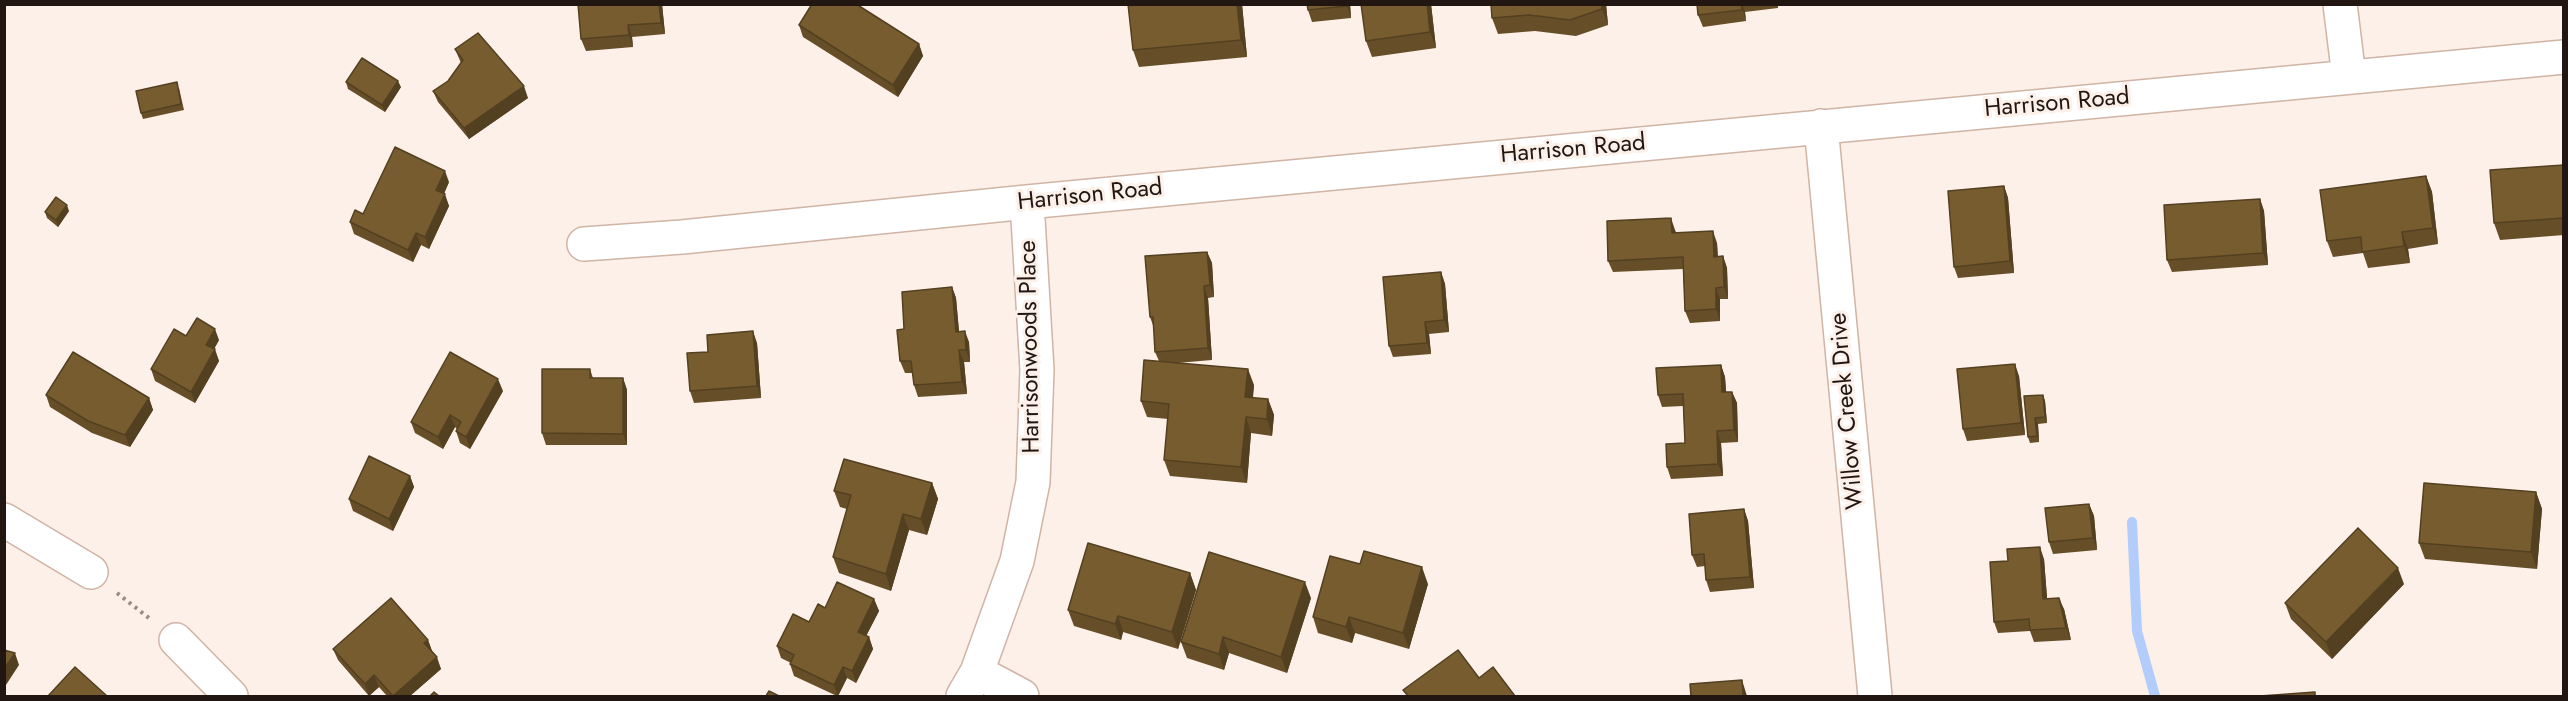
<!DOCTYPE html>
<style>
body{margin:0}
#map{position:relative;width:2568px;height:701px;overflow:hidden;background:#fcf0e9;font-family:Jost,sans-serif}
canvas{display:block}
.frame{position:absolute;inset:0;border:6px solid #211611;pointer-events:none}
</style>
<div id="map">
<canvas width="2568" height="701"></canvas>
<div class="frame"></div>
</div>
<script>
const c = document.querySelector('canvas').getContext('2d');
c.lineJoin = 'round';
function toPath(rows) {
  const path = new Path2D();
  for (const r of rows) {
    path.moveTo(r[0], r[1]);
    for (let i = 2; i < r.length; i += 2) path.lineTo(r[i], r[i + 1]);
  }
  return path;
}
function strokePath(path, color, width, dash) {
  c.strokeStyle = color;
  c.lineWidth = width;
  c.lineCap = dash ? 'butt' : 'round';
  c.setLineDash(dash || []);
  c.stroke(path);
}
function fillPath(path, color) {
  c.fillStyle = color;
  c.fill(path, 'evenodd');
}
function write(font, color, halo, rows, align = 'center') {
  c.font = font + ' Jost,sans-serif';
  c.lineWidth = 6;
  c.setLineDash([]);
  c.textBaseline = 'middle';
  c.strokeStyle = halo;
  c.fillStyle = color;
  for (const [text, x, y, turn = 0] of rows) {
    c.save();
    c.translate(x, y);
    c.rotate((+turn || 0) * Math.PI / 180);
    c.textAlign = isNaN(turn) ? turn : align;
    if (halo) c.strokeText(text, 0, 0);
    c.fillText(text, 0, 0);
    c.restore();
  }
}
strokePath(toPath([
 [2132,522,2137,631,2155,696]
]), '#b2ccfb', 10);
const minor = toPath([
 [2340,4,2349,77],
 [1821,126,1875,696],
 [584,244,682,237,1027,202,2564,57],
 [4,520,91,572],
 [176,640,231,696],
 [977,672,1022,696],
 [963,696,977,672,1017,561,1033,482,1037,370,1027,202]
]);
strokePath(minor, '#d0b4a5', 36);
strokePath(toPath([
 [117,593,149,618]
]), '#988c86', 4, [3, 4.5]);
strokePath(minor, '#fff', 33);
fillPath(toPath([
 [662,4,665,34,632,37,633,47,586,51,581,39],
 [1242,4,1247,57,1139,67,1133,50],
 [1350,4,1351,18,1312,22,1308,10],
 [1431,4,1436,48,1372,57,1366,41],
 [1491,4,1606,4,1608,25,1576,36,1535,31,1498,34,1492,18],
 [1697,4,1778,4,1778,8,1745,12,1746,21,1703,27,1698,15],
 [799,25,919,44,923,56,898,97,803,37],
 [455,49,528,98,469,139,438,102,433,91,448,81,461,63],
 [346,82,401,87,385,112,348,89],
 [179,88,184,110,143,119,141,113],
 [2564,165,2564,235,2500,240,2494,223],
 [2426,176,2432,192,2438,244,2408,249,2410,263,2368,268,2363,253,2333,257,2327,241],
 [449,182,444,194,449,206,429,249,421,245,413,262,354,234,350,222,363,214],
 [2004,186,2008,198,2014,273,1958,278,1954,267],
 [2260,199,2264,211,2268,265,2172,272,2167,260],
 [69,211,58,227,47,218,45,212],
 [1675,230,1676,232,1717,243,1718,256,1723,256,1727,268,1728,299,1720,299,1720,321,1690,323,1685,311,1683,269,1613,272,1608,261],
 [1207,252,1212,263,1214,297,1208,298,1212,360,1177,363,1254,385,1253,398,1268,399,1274,415,1272,436,1251,433,1247,483,1170,476,1164,460,1168,419,1147,417,1141,401,1159,361,1155,352,1154,328,1150,317],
 [1441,272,1445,284,1449,332,1429,334,1431,354,1393,357,1389,346],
 [952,287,956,298,959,331,969,342,970,362,964,362,967,394,918,397,914,385,913,373,905,373,900,361,904,329],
 [186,336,219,340,214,349,219,361,195,403,155,381,151,369],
 [757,343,761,398,694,403,690,391],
 [1721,365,1725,377,1726,392,1732,392,1737,403,1738,442,1721,443,1723,476,1671,479,1667,467,1685,443,1683,406,1662,407,1658,395],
 [590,369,593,378,623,378,627,390,627,445,546,445,542,433],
 [2019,376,2025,435,1967,441,1963,429],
 [503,391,470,449,460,443,456,431,457,429,455,427,443,449,415,433,411,422],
 [46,395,149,398,153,410,130,447,92,433,50,407],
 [2043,395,2045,401,2047,423,2038,424,2039,442,2030,443,2028,437],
 [410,476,414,487,393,531,353,511,349,499],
 [932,483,938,499,927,535,909,530,891,591,839,573,833,557,847,509,840,507,834,491],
 [2536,492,2542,509,2537,569,2425,559,2419,543],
 [2089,504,2094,516,2097,550,2053,554,2049,542],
 [1744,509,1748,521,1754,588,1710,592,1706,580,1705,566,1697,567,1692,555],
 [2044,559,2047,598,2064,609,2071,640,2034,642,2030,631,1998,633,1994,622],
 [1190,573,1196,590,1178,649,1123,632,1121,640,1074,626,1068,610],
 [1428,584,1409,649,1355,633,1352,643,1318,633,1313,617],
 [2404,584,2332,659,2291,619,2285,603],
 [1311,598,1287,673,1229,653,1224,670,1187,658,1181,642],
 [874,599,879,611,866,636,869,637,873,649,856,683,847,678,838,696,837,696,794,676,790,664,791,663,781,658,777,646,825,608],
 [428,640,432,651,441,669,410,696,387,696,379,687,369,696,338,660,333,649]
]), '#664f28');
fillPath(toPath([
 [659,4,662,4,665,34,661,23],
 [1237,4,1242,4,1247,57,1241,40],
 [1347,4,1350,4,1351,18,1347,6],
 [1427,4,1431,4,1436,48,1430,32],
 [1602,4,1606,4,1608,25,1602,9],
 [1741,4,1742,4,1745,12,1746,21],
 [628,25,632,37,633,47,629,35],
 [919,44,923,56,898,97,893,85],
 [398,81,401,87,385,112,382,105],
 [524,86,528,98,469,139,464,128],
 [445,171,449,182,440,202,436,190],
 [2426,176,2432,192,2438,244,2433,228],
 [2004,186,2008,198,2014,273,2010,261],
 [445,194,449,206,429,249,425,237],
 [2260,199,2264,211,2268,265,2263,253],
 [67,205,69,211,58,227,56,220],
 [1671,218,1675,230,1676,244,1672,233],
 [1713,231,1717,243,1718,268,1714,257],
 [2402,232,2408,249,2410,263,2404,246],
 [416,233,421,245,413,262,408,250],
 [1207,252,1212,263,1214,297,1210,285],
 [1723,256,1727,268,1728,299,1724,287],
 [1441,272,1445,284,1449,332,1444,320],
 [1204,286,1208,298,1212,360,1208,348],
 [952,287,956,298,960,343,956,332],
 [1716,288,1720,299,1720,321,1716,309],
 [1425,322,1429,334,1431,354,1427,343],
 [215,329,219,340,210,356,206,345],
 [753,331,757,343,761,398,757,386],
 [965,331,969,342,970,362,966,350],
 [215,349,219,361,195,403,191,392],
 [959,350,964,362,967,394,962,382],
 [2015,364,2019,376,2025,435,2021,423],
 [1721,365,1725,377,1727,404,1722,392],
 [1248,369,1254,385,1251,413,1245,397],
 [623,378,627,390,627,445,623,434],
 [498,379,503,391,470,449,466,437],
 [1732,392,1737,403,1738,442,1734,430],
 [2043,395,2045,401,2047,423,2045,417],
 [149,398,153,410,130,447,125,435],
 [1268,399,1274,415,1272,436,1267,419],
 [450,415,455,427,443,449,438,437],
 [1246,417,1251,433,1247,483,1241,467],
 [2035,418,2038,424,2039,442,2037,436],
 [1717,431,1721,443,1723,476,1718,464],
 [410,476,414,487,393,531,389,519],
 [932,483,938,499,927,535,921,519],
 [2536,492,2542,509,2537,569,2531,552],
 [2089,504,2094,516,2097,550,2093,538],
 [1744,509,1748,521,1754,588,1750,577],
 [903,514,909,530,891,591,886,574],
 [2040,547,2044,559,2048,610,2043,599],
 [1422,567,1428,584,1409,649,1403,633],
 [2398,568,2404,584,2332,659,2326,642],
 [1190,573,1196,590,1178,649,1172,632],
 [1305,582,1311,598,1287,673,1281,657],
 [2059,598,2064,609,2071,640,2066,628],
 [874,599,879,611,862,644,858,632],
 [1118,616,1123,632,1121,640,1115,624],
 [1349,617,1355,633,1352,643,1346,627],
 [869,637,873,649,856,683,852,671],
 [1223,637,1229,653,1224,670,1219,654],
 [428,640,432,651,424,643],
 [15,653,19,665,4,688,4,669],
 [437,657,441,669,410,696,393,696],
 [843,667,847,678,838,696,834,685],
 [374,675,379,687,369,696,365,684],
 [1742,680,1747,696,1743,696]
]), '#534021');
const building = toPath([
 [578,4,659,4,661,23,628,25,629,35,581,39,578,4],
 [812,4,856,4,919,44,893,85,799,25,812,4],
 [1128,4,1237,4,1241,40,1133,50,1128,4],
 [1307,4,1347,4,1347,6,1308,10,1307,4],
 [1361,4,1427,4,1430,32,1366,41,1361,4],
 [1491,4,1602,4,1602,9,1570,20,1529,15,1492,18,1491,4],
 [1697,4,1741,4,1742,10,1698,15,1697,4],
 [478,33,524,86,464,128,433,91,448,81,463,60,455,49,478,33],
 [362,58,398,81,382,105,346,82,362,58],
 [177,82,181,104,141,113,136,91,177,82],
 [395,147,445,171,436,190,445,194,425,237,416,233,408,250,350,222,355,210,363,214,395,147],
 [2564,165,2564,218,2494,223,2490,170,2564,165],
 [2426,176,2433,228,2402,232,2404,246,2362,252,2361,237,2327,241,2320,190,2426,176],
 [2004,186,2010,261,1954,267,1948,191,2004,186],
 [56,197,67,205,56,220,45,212,56,197],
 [2260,199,2263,253,2167,260,2164,205,2260,199],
 [1671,218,1672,233,1713,231,1714,257,1723,256,1724,287,1716,288,1716,309,1685,311,1683,257,1608,261,1607,221,1671,218],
 [1207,252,1210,285,1204,286,1208,348,1155,352,1153,317,1150,317,1145,256,1207,252],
 [1441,272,1444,320,1425,322,1427,343,1389,346,1383,277,1441,272],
 [952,287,956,332,965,331,966,350,959,350,962,382,914,385,911,361,900,361,897,330,904,329,902,292,952,287],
 [197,318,215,329,206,345,215,349,191,392,151,369,174,329,186,336,197,318],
 [753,331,757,386,690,391,687,353,708,352,707,335,753,331],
 [73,352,149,398,125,435,88,421,46,395,73,352],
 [450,352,498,379,466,437,456,431,461,422,450,415,438,437,411,422,450,352],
 [1144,360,1248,369,1245,397,1268,399,1267,419,1246,417,1241,467,1164,460,1169,404,1141,401,1144,360],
 [2015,364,2021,423,1963,429,1957,369,2015,364],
 [1721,365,1722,392,1732,392,1734,430,1717,431,1718,464,1667,467,1666,444,1685,443,1683,394,1658,395,1656,368,1721,365],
 [542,369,590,369,590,378,623,378,623,434,542,433,542,369],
 [2043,395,2045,417,2035,418,2037,436,2028,437,2024,396,2043,395],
 [369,456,410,476,389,519,349,499,369,456],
 [844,459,932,483,921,519,903,514,886,574,833,557,851,495,834,491,844,459],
 [2424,483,2536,492,2531,552,2419,543,2424,483],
 [2089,504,2093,538,2049,542,2045,508,2089,504],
 [1744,509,1750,577,1706,580,1704,554,1692,555,1689,514,1744,509],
 [2358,528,2398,568,2326,642,2285,603,2358,528],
 [1088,543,1190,573,1172,632,1118,616,1115,624,1068,610,1088,543],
 [2040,547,2043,599,2059,598,2066,628,2030,630,2029,619,1994,622,1990,562,2008,561,2007,549,2040,547],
 [1364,551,1422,567,1403,633,1349,617,1346,627,1313,617,1330,556,1360,564,1364,551],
 [1209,552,1305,582,1281,657,1223,637,1219,654,1181,642,1209,552],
 [837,582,874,599,858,632,869,637,852,671,843,667,834,685,790,664,794,655,777,646,793,614,809,622,818,604,825,608,837,582],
 [391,598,428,640,424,643,437,657,393,696,374,675,365,684,333,649,391,598],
 [4,650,15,653,4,669,4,650],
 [1458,650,1479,678,1493,667,1515,696,1408,696,1403,690,1458,650],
 [75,667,107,696,48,696,75,667],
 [1742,680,1743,696,1691,696,1690,684,1742,680],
 [769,691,779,696,766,696,769,691],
 [434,692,439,696,430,696,434,692],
 [2315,692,2315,696,2260,696,2315,692]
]);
fillPath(building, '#775c2f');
strokePath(building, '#534021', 1.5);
write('24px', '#211611', '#fcf0e9', [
 ["Harrison Road",2057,104,-5],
 ["Harrison Road",1573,150,-5],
 ["Harrison Road",1090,196,-6],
 ["Harrisonwoods Place",1031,347,-91],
 ["Willow Creek Drive",1848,411,-95]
]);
</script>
